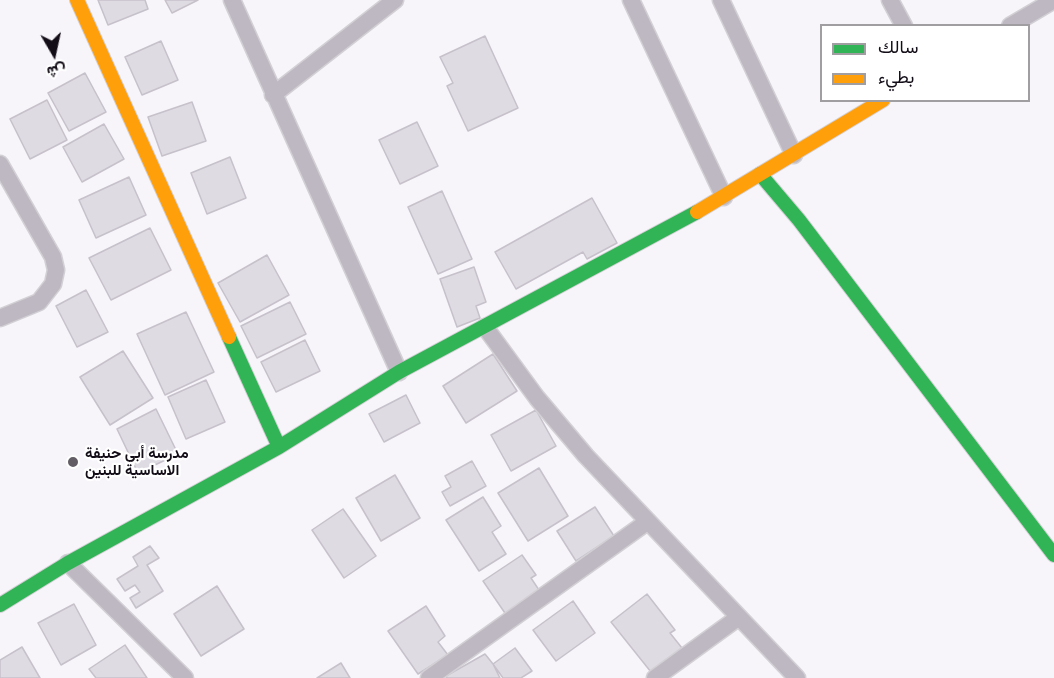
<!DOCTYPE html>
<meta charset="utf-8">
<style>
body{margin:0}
#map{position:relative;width:1054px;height:678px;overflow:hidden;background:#f7f4fa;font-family:Lato,Vazirmatn,sans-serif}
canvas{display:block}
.legend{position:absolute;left:820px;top:24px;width:210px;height:78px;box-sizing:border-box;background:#fff;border:2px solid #a19ea2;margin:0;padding:8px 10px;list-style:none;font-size:18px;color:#130d17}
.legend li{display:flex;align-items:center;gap:12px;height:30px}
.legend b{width:30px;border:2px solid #a19ea2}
.north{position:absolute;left:24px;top:24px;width:60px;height:60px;-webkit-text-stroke:4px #fff;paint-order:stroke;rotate:171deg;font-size:16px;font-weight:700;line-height:24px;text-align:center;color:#130d17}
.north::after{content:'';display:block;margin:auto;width:21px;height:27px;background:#130d17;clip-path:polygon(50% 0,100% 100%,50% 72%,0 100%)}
</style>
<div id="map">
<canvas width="1054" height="678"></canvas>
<ul class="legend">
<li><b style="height:8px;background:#30b455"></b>سالك</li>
<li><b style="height:8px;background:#ff9f0a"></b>بطيء</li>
</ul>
<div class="north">ش</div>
</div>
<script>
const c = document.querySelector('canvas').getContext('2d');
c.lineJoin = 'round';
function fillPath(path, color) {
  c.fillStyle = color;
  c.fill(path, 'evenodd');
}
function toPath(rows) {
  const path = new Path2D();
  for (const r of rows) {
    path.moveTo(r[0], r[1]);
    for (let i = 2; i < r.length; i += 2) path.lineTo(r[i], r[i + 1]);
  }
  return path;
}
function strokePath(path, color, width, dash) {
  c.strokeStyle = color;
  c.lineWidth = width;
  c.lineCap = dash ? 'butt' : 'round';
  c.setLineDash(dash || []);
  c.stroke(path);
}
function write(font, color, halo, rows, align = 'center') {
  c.font = font + ' Lato,Vazirmatn,sans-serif';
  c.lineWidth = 4.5;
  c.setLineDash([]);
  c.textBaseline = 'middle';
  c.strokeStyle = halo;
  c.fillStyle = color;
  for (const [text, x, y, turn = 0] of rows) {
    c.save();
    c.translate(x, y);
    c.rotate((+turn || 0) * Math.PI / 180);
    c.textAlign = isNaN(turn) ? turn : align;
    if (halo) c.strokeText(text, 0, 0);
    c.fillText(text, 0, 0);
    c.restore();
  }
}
const building = toPath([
 [98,0,145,0,148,9,108,25,98,0],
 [165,0,198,0,172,13,165,0],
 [485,36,518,108,468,131,447,86,453,83,440,57,485,36],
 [161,41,178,80,142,95,125,57,161,41],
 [85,73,106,112,69,131,48,93,85,73],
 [47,100,67,140,30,159,10,119,47,100],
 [192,102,206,141,162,156,148,117,192,102],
 [417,122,438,166,400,184,379,140,417,122],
 [104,124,124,159,82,182,63,147,104,124],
 [230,157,246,198,207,214,191,173,230,157],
 [129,177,146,215,96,238,79,200,129,177],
 [442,191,472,259,438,274,408,207,442,191],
 [592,198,617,243,587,259,583,252,516,289,495,252,592,198],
 [150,228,171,270,111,300,89,258,150,228],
 [267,255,289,295,240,322,218,283,267,255],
 [474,267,486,302,476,306,480,318,457,327,440,279,474,267],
 [86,290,108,332,77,347,56,306,86,290],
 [290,302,306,334,257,358,241,326,290,302],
 [186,312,214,372,165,395,137,334,186,312],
 [305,340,320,371,276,392,261,362,305,340],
 [123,351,153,398,110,425,80,377,123,351],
 [493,354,517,391,466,423,443,386,493,354],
 [206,380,225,422,186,439,168,397,206,380],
 [406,395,420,423,384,442,369,414,406,395],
 [156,409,178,454,138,473,117,429,156,409],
 [536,410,556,446,511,471,491,435,536,410],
 [472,461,486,486,450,506,442,492,451,487,445,476,472,461],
 [539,468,568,516,528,541,498,493,539,468],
 [395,475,420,518,381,541,356,498,395,475],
 [483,497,501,526,492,532,506,554,479,571,446,520,483,497],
 [595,507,614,536,576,561,557,531,595,507],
 [343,509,376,556,344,578,312,530,343,509],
 [150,546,159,558,147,565,163,591,136,608,130,598,140,592,135,585,125,591,117,579,138,566,133,557,150,546],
 [522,555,536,575,531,578,541,593,507,616,483,581,522,555],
 [217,586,244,629,201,656,174,614,217,586],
 [647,594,675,630,670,633,682,648,651,672,611,622,647,594],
 [573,601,595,633,556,661,533,630,573,601],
 [74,604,96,645,61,665,38,623,74,604],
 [426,606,445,636,438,642,448,655,418,674,388,631,426,606],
 [125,645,147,678,96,678,89,669,125,645],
 [22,647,40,678,0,678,0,660,22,647],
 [515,648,532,671,521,678,503,678,493,664,515,648],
 [485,654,493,664,500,678,447,678,446,676,485,654],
 [341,663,350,678,317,678,341,663]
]);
fillPath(building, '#dfdbe3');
strokePath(building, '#c6c1ca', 1.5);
const street = toPath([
 [232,0,399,372],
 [631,0,724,197],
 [721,0,794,155],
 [890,0,904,26],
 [1010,26,1054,0],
 [273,95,395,0],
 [0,164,53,257,56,270,53,284,39,302,0,318],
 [485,327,537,398,586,456,797,678],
 [68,563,185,678],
 [429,678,647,522],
 [655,678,739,617]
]);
const fast = toPath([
 [760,174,799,220,1054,555],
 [229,337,279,447],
 [0,605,68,563,279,447,399,372,697,212]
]);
const slow = toPath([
 [77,0,229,337],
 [697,212,883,100]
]);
strokePath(street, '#d3d0d5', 19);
strokePath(fast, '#d3d0d5', 16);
strokePath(slow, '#d3d0d5', 16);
strokePath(street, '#beb8c2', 16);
strokePath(fast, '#30b455', 14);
strokePath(slow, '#ff9f0a', 14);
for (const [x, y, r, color] of [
 [73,462,6,"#635e66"]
]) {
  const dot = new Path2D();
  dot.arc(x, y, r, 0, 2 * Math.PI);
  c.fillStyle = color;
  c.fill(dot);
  strokePath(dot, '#fff', 2);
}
write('bold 15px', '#130d17', '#fff', [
 ["مدرسة أبي حنيفة",85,453],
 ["الاساسية للبنين",85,470]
], 'left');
</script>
